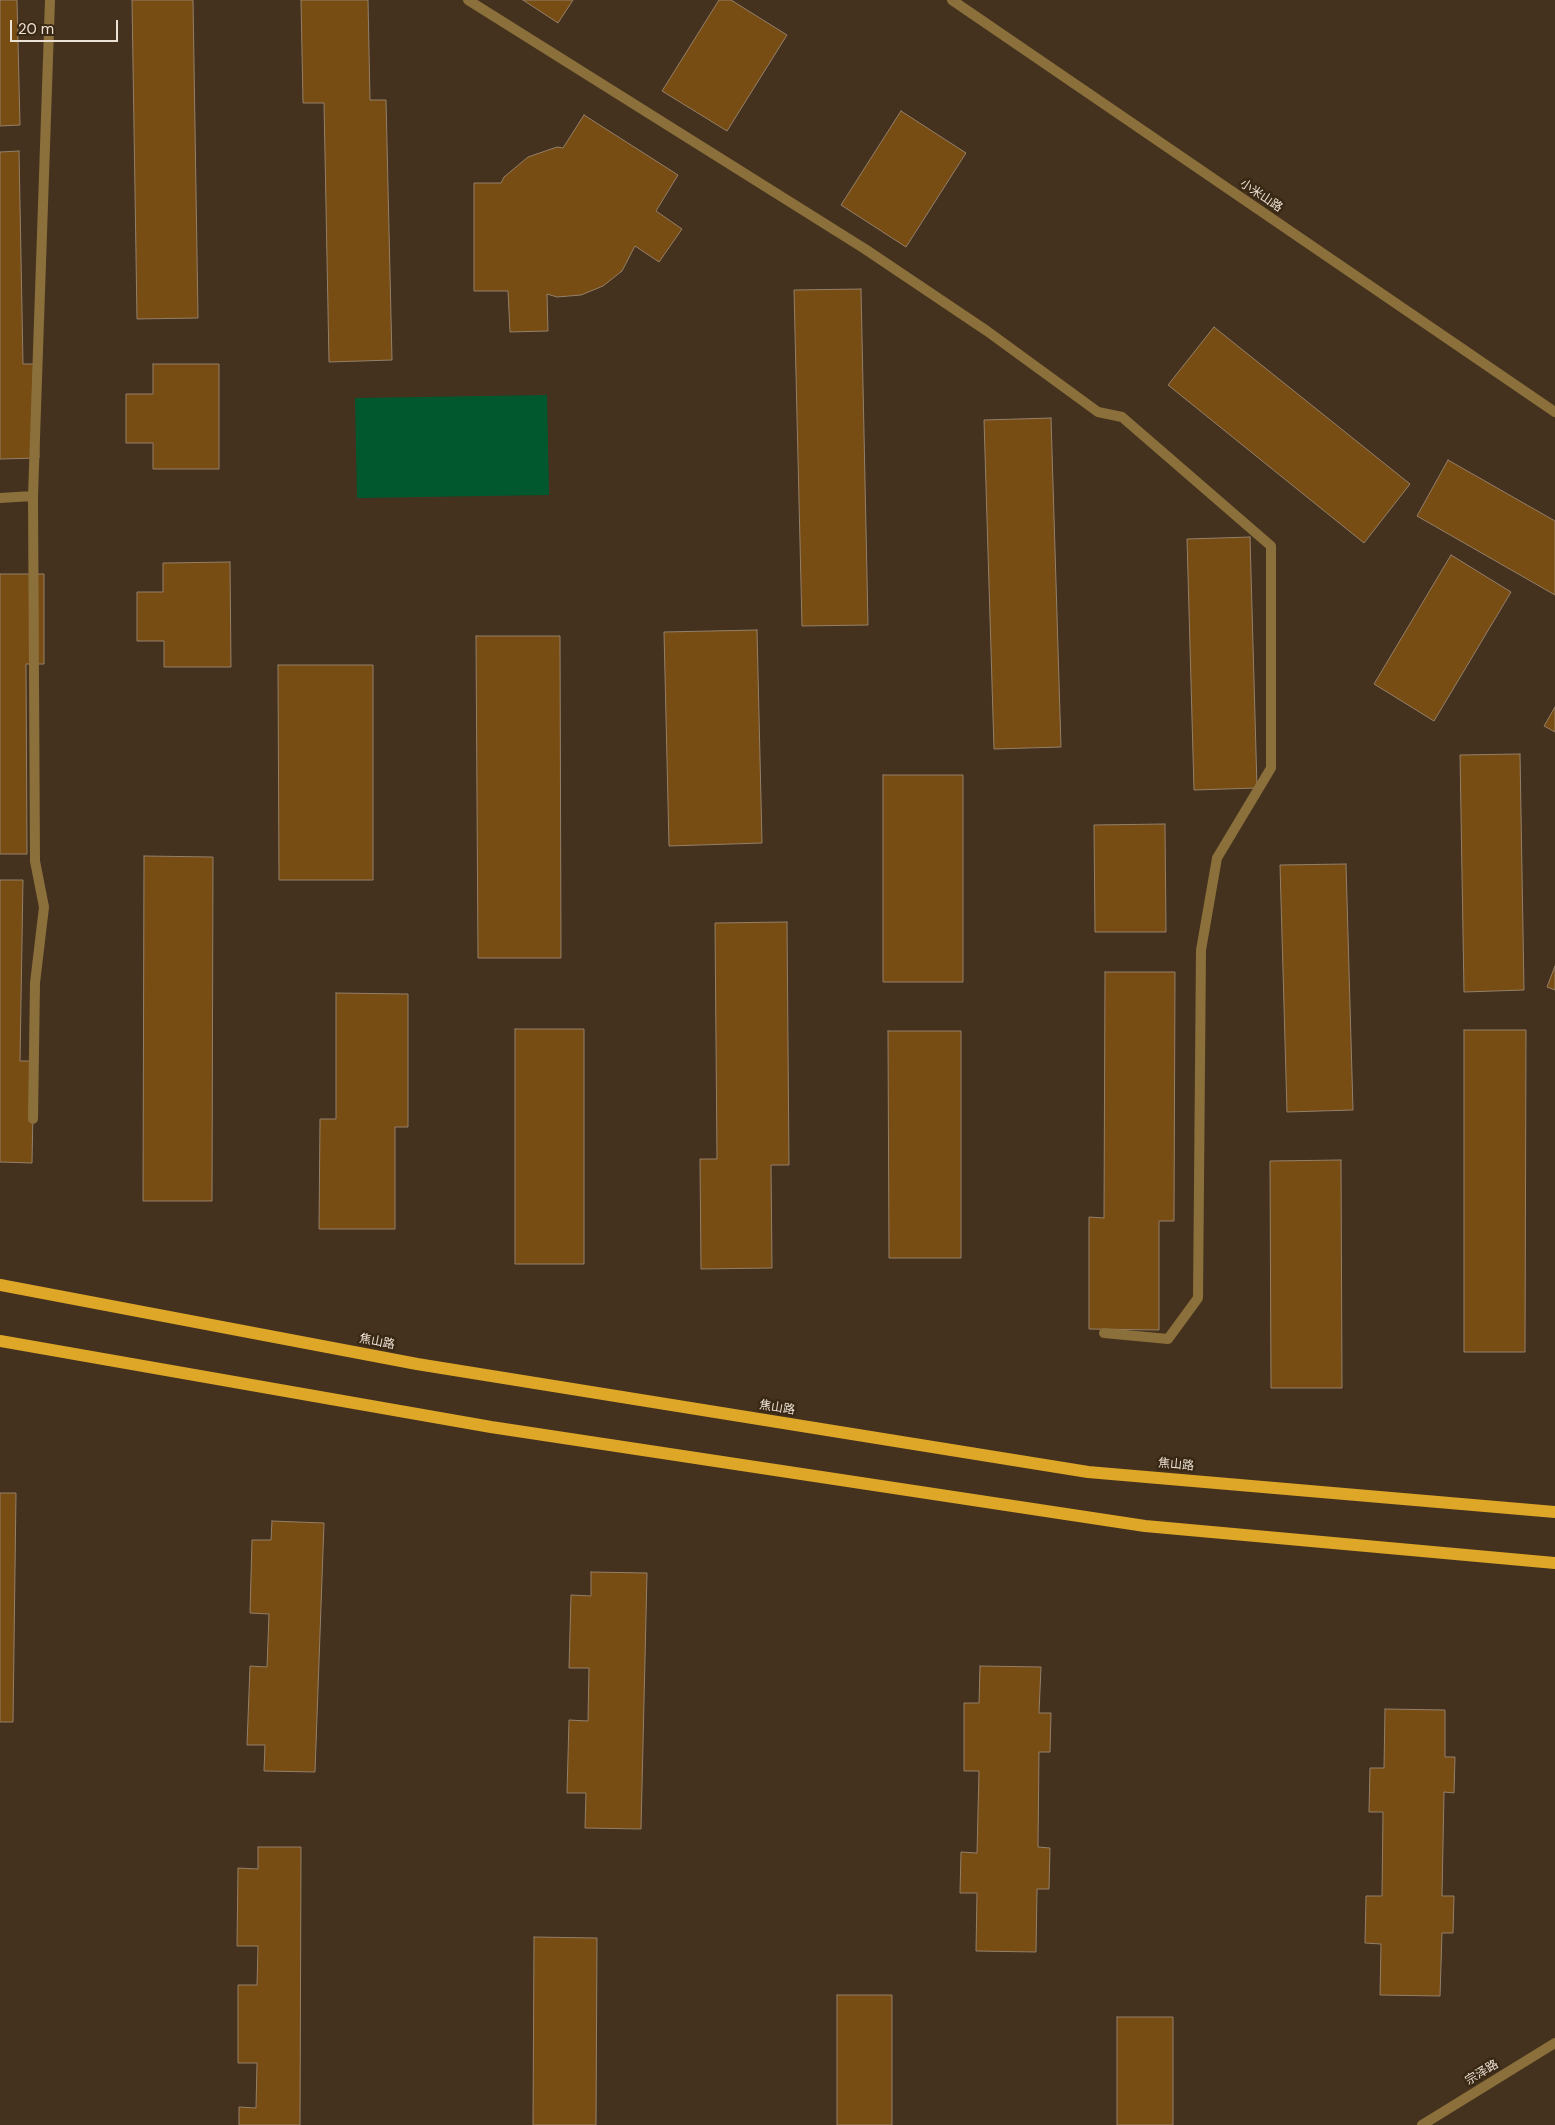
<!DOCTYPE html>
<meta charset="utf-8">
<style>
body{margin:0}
#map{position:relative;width:1555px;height:2125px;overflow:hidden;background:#44321e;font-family:"DM Sans",sans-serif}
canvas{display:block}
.scale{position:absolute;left:10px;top:20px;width:108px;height:22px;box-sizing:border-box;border:2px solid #ece1d5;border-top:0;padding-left:6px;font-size:15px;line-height:18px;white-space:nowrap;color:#ece1d5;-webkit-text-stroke:4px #392814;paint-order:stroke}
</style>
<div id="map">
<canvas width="1555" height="2125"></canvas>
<div class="scale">20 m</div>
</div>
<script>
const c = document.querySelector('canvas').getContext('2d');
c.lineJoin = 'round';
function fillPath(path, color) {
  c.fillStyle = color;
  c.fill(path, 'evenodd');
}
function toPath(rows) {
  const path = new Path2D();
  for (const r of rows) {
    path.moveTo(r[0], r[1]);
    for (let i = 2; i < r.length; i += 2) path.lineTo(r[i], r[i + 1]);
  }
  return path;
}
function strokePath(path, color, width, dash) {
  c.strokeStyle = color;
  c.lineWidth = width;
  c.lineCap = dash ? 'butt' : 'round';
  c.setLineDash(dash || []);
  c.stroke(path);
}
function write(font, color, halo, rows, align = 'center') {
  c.font = font + ' "DM Sans","Noto Sans SC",sans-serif';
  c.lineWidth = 5;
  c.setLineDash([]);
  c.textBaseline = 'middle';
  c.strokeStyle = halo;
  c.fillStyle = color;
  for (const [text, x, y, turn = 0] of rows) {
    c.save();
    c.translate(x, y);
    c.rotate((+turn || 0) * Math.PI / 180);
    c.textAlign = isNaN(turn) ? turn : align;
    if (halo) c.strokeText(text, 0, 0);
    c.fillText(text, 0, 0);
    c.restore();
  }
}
fillPath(toPath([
 [547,395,549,495,357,498,355,398]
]), '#01582e');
const building = toPath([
 [0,0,17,0,20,125,0,126,0,0],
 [132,0,193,0,198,318,137,319,132,0],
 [301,0,368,0,370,100,386,100,392,360,329,362,324,103,303,103,301,0],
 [523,0,573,0,558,23,523,0],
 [719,0,731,0,787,35,727,131,662,91,719,0],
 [901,111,966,153,906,247,841,205,901,111],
 [584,115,678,175,656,211,682,229,659,262,635,246,622,271,603,286,581,295,557,297,547,294,548,331,510,332,508,291,474,291,474,183,501,183,504,177,528,157,557,147,563,148,584,115],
 [19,151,23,364,37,364,39,458,0,459,0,152,19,151],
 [861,289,868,625,802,626,794,290,861,289],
 [1214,327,1410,484,1364,543,1168,385,1214,327],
 [153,364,219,364,219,469,153,469,153,443,126,443,126,394,153,394,153,364],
 [1051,418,1061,747,994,749,984,420,1051,418],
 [1448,460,1555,521,1555,595,1417,516,1448,460],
 [1250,537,1257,788,1194,790,1187,539,1250,537],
 [1451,555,1511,592,1434,721,1374,684,1451,555],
 [230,562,231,667,164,667,164,641,137,641,137,592,163,592,163,563,230,562],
 [0,574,44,574,44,664,26,664,27,854,0,854,0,574],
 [757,630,762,843,669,846,664,632,757,630],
 [476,636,560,636,561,958,478,958,476,636],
 [278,665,373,665,373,880,279,880,278,665],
 [1555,707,1555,732,1544,726,1555,707],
 [1520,754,1524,990,1464,992,1460,755,1520,754],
 [883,775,963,775,963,982,883,982,883,775],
 [1165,824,1166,932,1095,932,1094,825,1165,824],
 [144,856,213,857,212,1201,143,1201,144,856],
 [1346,864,1353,1110,1287,1112,1280,865,1346,864],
 [0,880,23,880,20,1061,34,1061,32,1163,0,1162,0,880],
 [787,922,789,1165,771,1165,772,1268,701,1269,700,1159,717,1159,715,923,787,922],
 [1555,966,1555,990,1547,987,1555,966],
 [1105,972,1175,972,1174,1221,1159,1221,1159,1330,1089,1329,1089,1217,1104,1218,1105,972],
 [336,993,408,994,408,1127,395,1127,395,1229,319,1229,320,1119,336,1119,336,993],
 [515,1029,584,1029,584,1264,515,1264,515,1029],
 [1464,1030,1526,1030,1525,1352,1464,1352,1464,1030],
 [888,1031,961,1031,961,1258,889,1258,888,1031],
 [1341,1160,1342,1388,1271,1388,1270,1161,1341,1160],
 [0,1493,16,1493,13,1722,0,1722,0,1493],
 [272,1521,324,1523,315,1772,264,1771,265,1745,247,1745,250,1666,267,1667,269,1614,250,1613,252,1540,271,1540,272,1521],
 [591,1572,647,1573,641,1829,585,1828,586,1793,567,1793,569,1720,588,1721,589,1668,569,1668,571,1595,591,1596,591,1572],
 [980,1666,1041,1667,1039,1713,1051,1713,1050,1752,1039,1752,1038,1847,1050,1848,1049,1889,1037,1889,1036,1952,976,1951,977,1893,960,1893,961,1852,977,1853,979,1771,964,1771,964,1703,979,1703,980,1666],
 [1385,1709,1445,1710,1445,1757,1455,1757,1454,1793,1444,1792,1442,1896,1454,1896,1453,1933,1442,1933,1440,1996,1380,1995,1381,1944,1365,1943,1366,1896,1382,1896,1383,1812,1369,1812,1370,1768,1384,1768,1385,1709],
 [258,1847,301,1847,300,2125,239,2125,239,2107,256,2108,257,2063,238,2063,238,1985,257,1985,258,1946,237,1946,238,1868,258,1869,258,1847],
 [534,1937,597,1938,596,2125,533,2125,534,1937],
 [837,1995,892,1995,892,2125,837,2125,837,1995],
 [1117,2017,1173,2017,1173,2125,1117,2125,1117,2017]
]);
fillPath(building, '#774d14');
strokePath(building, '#947f69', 1);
strokePath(toPath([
 [468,0,865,249,987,331,1098,412,1122,417,1271,546,1271,768,1217,858,1201,950,1198,1298,1168,1339,1104,1333],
 [0,498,33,496],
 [33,1119,35,983,44,907,35,861,33,496,50,0],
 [1422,2125,1555,2043]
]), '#8b703c', 10);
strokePath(toPath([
 [952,0,1555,412]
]), '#8b703c', 10);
strokePath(toPath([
 [0,1285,417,1364,1088,1472,1555,1512],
 [0,1341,491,1427,1145,1526,1555,1563]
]), '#dfa728', 12);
write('12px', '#ece1d5', '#392814', [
 ["小米山路",1261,196,34],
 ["焦山路",377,1342,11],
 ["焦山路",777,1408,9],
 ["焦山路",1176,1465,5],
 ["宗泽路",1482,2073,-31]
]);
</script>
